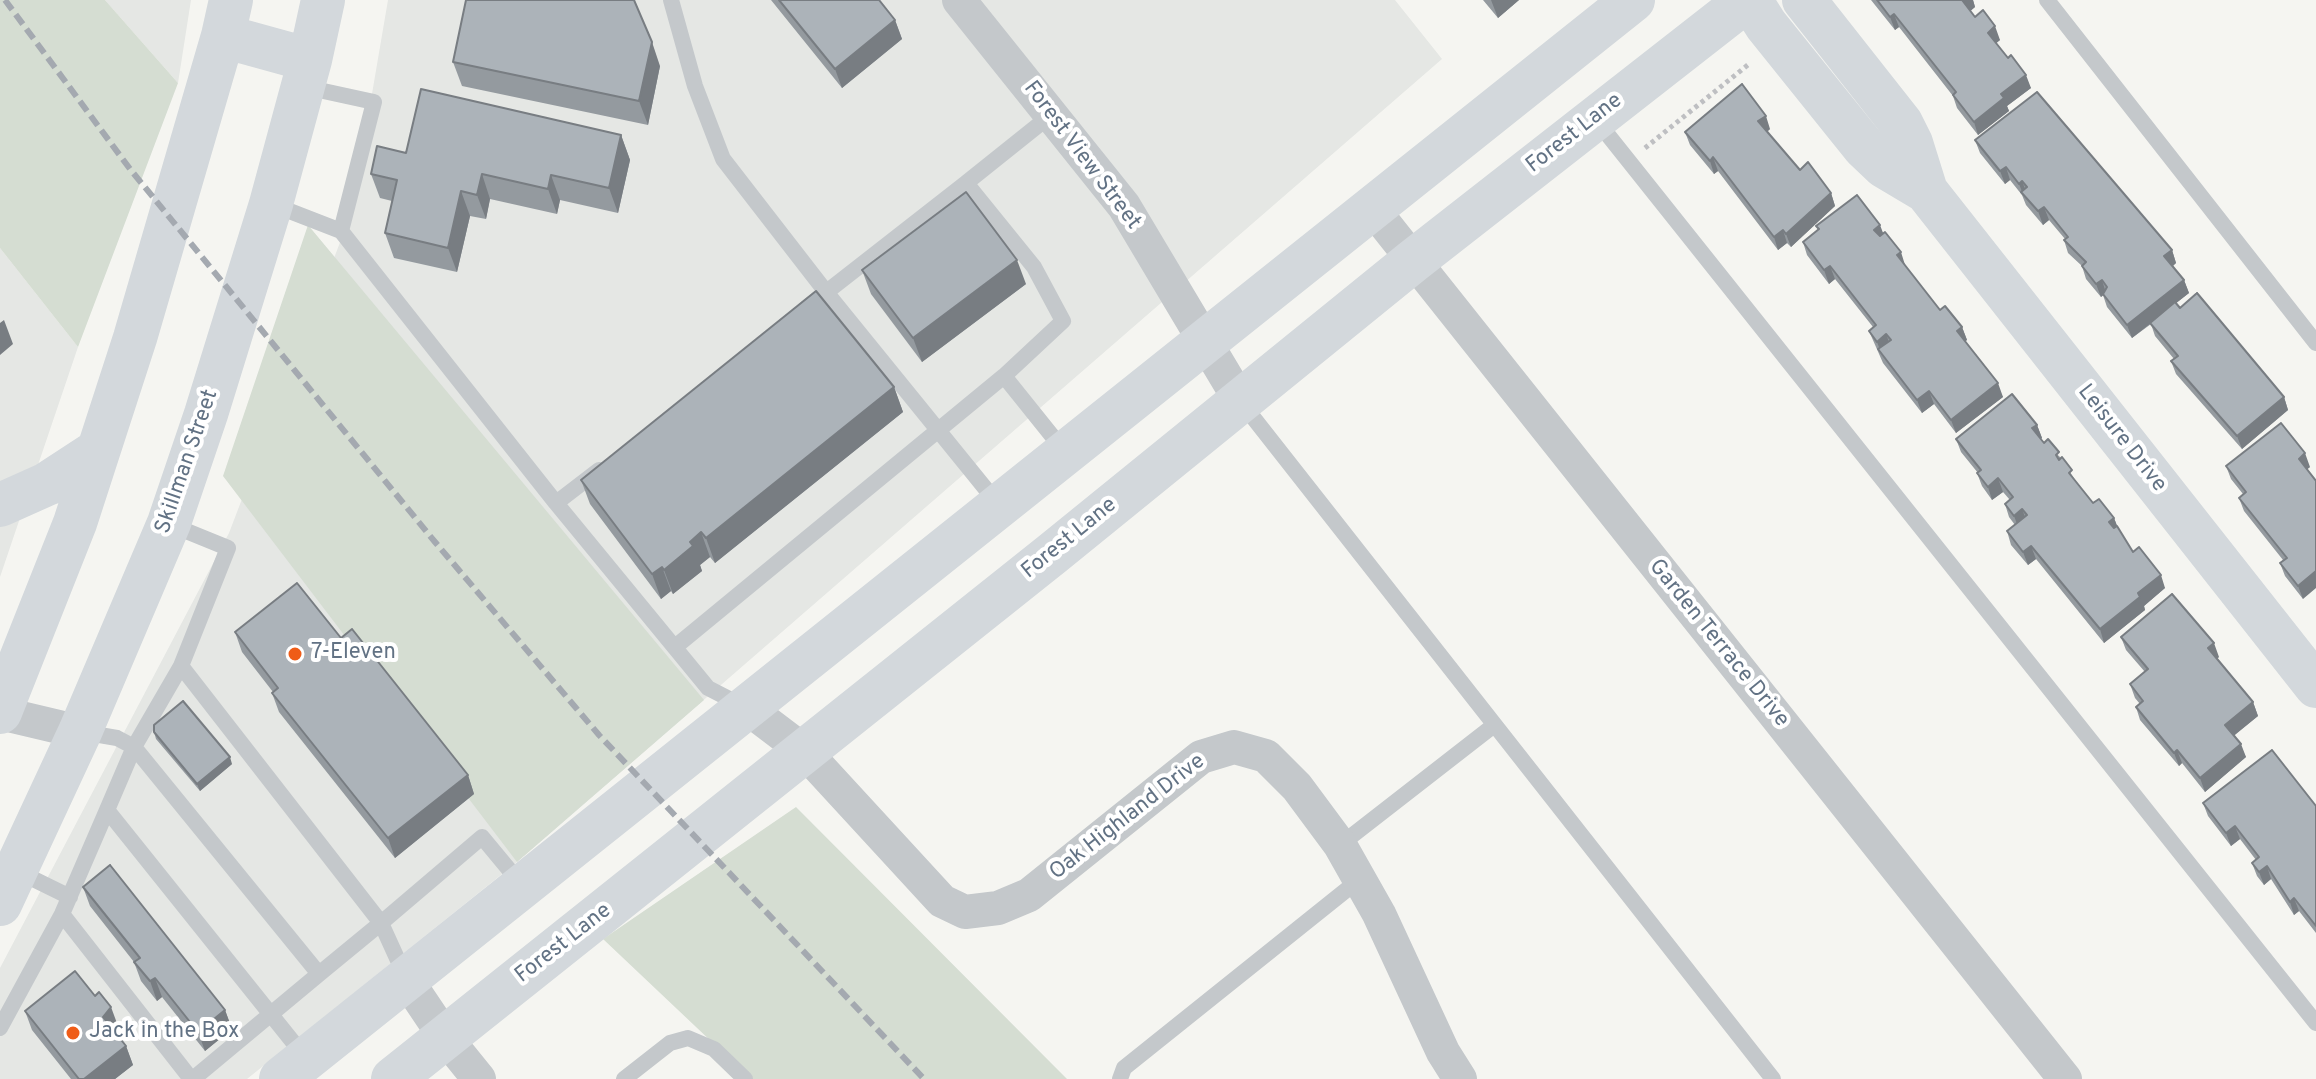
<!DOCTYPE html>
<style>
body{margin:0}
canvas{display:block;background:#f5f5f1}
</style>
<canvas width="2316" height="1079"></canvas>
<script>
const c = document.querySelector('canvas').getContext('2d');
c.lineJoin = 'round';
function fillPath(path, color) {
  c.fillStyle = color;
  c.fill(path, 'evenodd');
}
function toPath(rows) {
  const path = new Path2D();
  for (const r of rows) {
    path.moveTo(r[0], r[1]);
    for (let i = 2; i < r.length; i += 2) path.lineTo(r[i], r[i + 1]);
  }
  return path;
}
function strokePath(path, color, width, dash) {
  c.strokeStyle = color;
  c.lineWidth = width;
  c.lineCap = dash ? 'butt' : 'round';
  c.setLineDash(dash || []);
  c.stroke(path);
}
function write(font, color, halo, rows, align = 'center') {
  c.font = font + ' Overpass,sans-serif';
  c.lineWidth = 8;
  c.setLineDash([]);
  c.textBaseline = 'middle';
  c.strokeStyle = halo;
  c.fillStyle = color;
  for (const [text, x, y, turn = 0] of rows) {
    c.save();
    c.translate(x, y);
    c.rotate((+turn || 0) * Math.PI / 180);
    c.textAlign = isNaN(turn) ? turn : align;
    if (halo) c.strokeText(text, 0, 0);
    c.fillText(text, 0, 0);
    c.restore();
  }
}
fillPath(toPath([
 [105,0,191,0,178,83],
 [388,0,1395,0,1442,59,517,862,247,1079,0,1079,0,968,229,533,352,211],
 [0,248,78,347,0,577]
]), '#e5e7e4');
fillPath(toPath([
 [0,0,105,0,178,83,78,347,0,248],
 [308,225,704,700,517,862,223,476],
 [796,807,1067,1079,751,1079,603,939]
]), '#d5ddd2');
strokePath(toPath([
 [1645,148,1749,64]
]), '#bebfc2', 5, [4, 4]);
strokePath(toPath([
 [671,0,695,86,723,159,826,292,998,504],
 [2047,0,2316,343],
 [305,87,374,102,341,231],
 [1051,115,966,183,1034,267,1063,321,1004,376,1065,452],
 [1596,120,2316,1023],
 [274,205,341,231,556,503],
 [806,308,966,183],
 [1241,402,1773,1079],
 [599,470,556,503,708,688,743,706],
 [169,524,228,548,181,666],
 [675,647,1004,376],
 [82,732,117,738,134,747,319,974,381,923,406,978],
 [107,810,134,747,181,666,381,923,482,837,521,884],
 [1340,845,1493,726],
 [17,871,70,897],
 [62,914,191,1079],
 [0,1028,62,914,107,810,305,1057],
 [193,1079,319,974],
 [624,1079,670,1043,688,1038,714,1049,745,1079],
 [1120,1079,1124,1068,1360,879]
]), '#c4c8cb', 16);
strokePath(toPath([
 [959,0,1124,206,1241,402],
 [1372,208,2065,1079],
 [746,707,804,751,942,901,965,912,998,908,1029,895,1201,757,1234,747,1266,756,1297,787,1340,845,1379,914,1443,1052,1460,1079],
 [0,713,80,732],
 [406,979,445,1037,479,1079]
]), '#c4c8cb', 34);
strokePath(toPath([
 [1750,0,1766,25,1864,147,1884,166,1926,191],
 [1804,0,1901,123,1911,143,1926,191,2316,686],
 [223,36,310,60],
 [0,505,47,484,96,452],
 [0,712,75,523,135,338,223,36,231,0],
 [0,904,80,732,169,523,206,414,271,204,310,60,323,0],
 [281,1079,1633,0],
 [393,1079,1052,554,1413,261,1747,0]
]), '#d3d8dc', 44);
strokePath(toPath([
 [5,0,130,169,435,542,599,735,924,1079]
]), '#a4a9b0', 6, [12, 6]);
fillPath(toPath([
 [771,0,879,0,895,20,902,39,842,88],
 [1483,0,1519,0,1498,18],
 [1871,0,1973,0,1975,7,1970,11,1975,17,2000,40,1996,43,2031,88,2007,106,2009,111,1978,135,1957,108,1953,96,1899,27,1895,30],
 [453,62,660,66,648,125,462,86],
 [1770,129,1767,132,1800,170,1831,193,1835,206,1791,247,1787,243,1778,250,1718,171,1714,174,1690,145,1685,132],
 [621,135,630,160,618,213,560,200,557,214,490,199,486,219,470,216,457,272,394,258,385,233,392,201,380,198,371,174,406,153],
 [1975,140,2172,250,2176,263,2173,266,2184,280,2189,293,2176,303,2284,397,2288,410,2242,449,2176,374,2171,361,2174,359,2155,336,2151,324,2132,338,2107,307,2103,295,2101,297,2086,279,2082,266,2068,253,2064,240,2065,239,2049,220,2043,225,2026,205,2022,195,2010,180,2005,184,1980,153],
 [1816,226,1883,233,1905,266,1940,310,1962,327,1967,340,1965,341,2003,397,1956,433,1934,404,1922,413,1883,363,1869,331,1873,327,1835,279,1829,284,1807,255,1803,242,1818,230],
 [862,270,1026,284,922,362,871,294],
 [894,387,903,412,715,563,710,557,700,565,702,571,673,594,671,591,661,599,590,504,581,480],
 [2037,425,2042,438,2041,439,2061,458,2077,483,2093,503,2114,518,2118,528,2133,552,2165,588,2144,606,2145,610,2104,643,2036,559,2028,565,2011,545,2007,531,2015,525,2009,517,2005,504,2010,500,2003,492,1992,500,1982,486,1977,473,1978,473,1961,452,1956,439],
 [2226,466,2310,467,2307,469,2303,599,2285,576,2280,563,2283,560,2244,511,2239,498,2243,494,2231,479],
 [235,632,341,638,468,775,474,794,395,858,279,712,272,693,273,692,242,652],
 [2121,637,2219,657,2216,659,2253,702,2258,716,2234,735,2246,757,2205,792,2182,763,2179,766,2140,720,2136,707,2140,704,2135,698,2130,684,2145,672,2126,650],
 [154,732,232,764,200,791,156,739],
 [2203,803,2316,806,2316,933,2299,911,2294,915,2271,879,2264,885,2257,876,2252,863,2256,860,2240,839,2231,846,2208,816],
 [83,887,225,1010,232,1029,205,1051,162,997,157,1001,141,981,134,962,90,906],
 [25,1011,118,1026,114,1031,126,1046,133,1065,115,1079,71,1079,32,1030]
]), '#949a9f');
fillPath(toPath([
 [1491,0,1519,0,1498,18],
 [1962,0,1973,0,1975,7,1967,14],
 [1894,14,1899,27,1895,30,1890,17],
 [895,20,902,39,842,88,835,69],
 [1995,26,2000,40,1993,46,1988,33],
 [652,42,660,66,648,125,639,101],
 [2026,75,2031,88,2007,106,2009,111,1978,135,1974,122,2001,94],
 [1766,116,1770,129,1763,135,1758,121],
 [621,135,630,160,618,213,609,188],
 [1713,157,1718,171,1714,174,1710,161],
 [2006,167,2010,180,2005,184,2000,171],
 [482,174,490,199,486,219,477,195],
 [551,175,560,200,557,214,548,189],
 [2022,181,2027,194,2023,194,2019,184],
 [461,191,470,216,457,272,448,248],
 [1831,193,1835,206,1791,247,1786,234],
 [2044,207,2049,220,2043,225,2038,211],
 [1880,225,1885,238,1879,243,1874,230],
 [1783,230,1787,243,1778,250,1774,237],
 [2172,250,2176,263,2169,269,2164,256],
 [1901,252,1905,265,1897,255],
 [1017,260,1026,284,922,362,913,338],
 [1830,266,1835,279,1829,284,1824,270],
 [2102,280,2106,293,2101,297,2096,284],
 [2184,280,2189,293,2132,338,2127,325],
 [4,320,13,344,0,355,0,323],
 [1962,327,1967,340,1962,344,1957,331],
 [1886,334,1891,347,1882,355,1877,342],
 [1998,383,2003,397,1956,433,1951,420],
 [894,387,903,412,715,563,706,538],
 [1929,391,1934,404,1922,413,1917,400],
 [2284,397,2288,410,2242,449,2237,436],
 [2037,425,2042,438,2037,441,2032,428],
 [2305,453,2310,467,2304,472,2299,459],
 [1998,478,2003,492,1992,500,1988,487],
 [2022,509,2027,522,2019,529,2014,516],
 [2114,518,2119,531,2114,536,2109,522],
 [701,532,710,557,700,565,702,571,673,594,664,570,690,542],
 [2031,546,2036,559,2028,565,2023,552],
 [662,567,671,591,661,599,652,574],
 [2316,571,2316,588,2303,599,2298,586],
 [2161,575,2165,588,2144,606,2145,610,2104,643,2100,629,2138,593],
 [2214,643,2219,657,2213,662,2208,648],
 [2253,702,2258,716,2230,739,2225,725],
 [2241,744,2246,757,2205,792,2200,778],
 [2177,750,2182,763,2179,766,2174,753],
 [230,757,232,764,200,791,197,784],
 [468,775,474,794,395,858,388,838],
 [2235,826,2240,839,2231,846,2226,833],
 [2267,866,2271,879,2264,885,2259,872],
 [2294,898,2299,911,2294,915,2290,902],
 [155,978,162,997,157,1001,150,981],
 [111,1007,118,1026,110,1036,103,1017],
 [225,1010,232,1029,205,1051,198,1032],
 [126,1046,133,1065,115,1079,84,1079]
]), '#787d82');
const building = toPath([
 [466,0,634,0,652,42,639,101,453,62,466,0],
 [779,0,879,0,895,20,835,69,779,0],
 [1877,0,1962,0,1975,17,1983,10,1995,26,1988,33,2008,58,2011,55,2026,75,2001,94,2004,98,1974,122,1953,95,1956,92,1894,14,1890,17,1877,0],
 [1742,84,1766,116,1758,121,1800,170,1808,162,1831,193,1786,234,1783,230,1774,237,1713,157,1710,161,1685,132,1742,84],
 [421,89,621,135,609,188,551,175,548,189,482,174,477,195,461,191,448,248,385,233,397,180,371,174,377,146,406,153,421,89],
 [2037,92,2172,250,2164,256,2184,280,2127,325,2103,294,2107,287,2102,280,2096,284,2082,266,2086,262,2064,240,2068,237,2044,207,2038,211,2021,192,2027,187,2022,181,2019,184,2006,167,2000,171,1975,140,2037,92],
 [966,192,1017,260,913,338,862,270,966,192],
 [1857,195,1880,225,1874,230,1880,236,1885,232,1901,252,1897,255,1940,310,1945,306,1962,327,1957,331,1998,383,1951,420,1929,391,1917,400,1878,349,1891,340,1886,334,1877,342,1869,331,1876,325,1830,266,1824,270,1803,242,1819,229,1816,226,1857,195],
 [816,291,894,387,706,538,701,532,690,542,693,546,664,570,662,567,652,574,581,480,816,291],
 [2197,293,2284,397,2237,436,2171,361,2178,356,2150,323,2175,302,2180,308,2197,293],
 [2012,394,2037,425,2032,428,2044,443,2048,439,2059,452,2056,455,2059,460,2062,457,2072,470,2069,473,2093,503,2099,499,2114,518,2109,522,2114,528,2117,526,2133,552,2139,547,2161,575,2138,593,2140,597,2100,629,2031,546,2023,552,2007,531,2027,515,2022,509,2014,516,2005,504,2013,497,1998,478,1988,487,1977,473,1981,470,1956,439,2012,394],
 [2281,423,2305,453,2299,459,2316,481,2316,571,2298,586,2280,563,2287,558,2239,498,2246,492,2226,466,2281,423],
 [297,583,341,638,352,629,468,775,388,838,272,693,278,688,235,632,297,583],
 [2172,594,2214,643,2208,648,2253,702,2225,725,2241,744,2200,778,2177,750,2174,753,2136,707,2143,701,2130,684,2148,669,2121,637,2172,594],
 [183,701,230,757,197,784,154,732,154,725,183,701],
 [2272,750,2316,806,2316,926,2294,898,2290,902,2267,866,2259,872,2252,863,2259,857,2235,826,2226,833,2203,803,2272,750],
 [110,865,225,1010,198,1032,155,978,150,981,134,962,140,958,83,887,110,865],
 [75,971,95,996,99,992,111,1007,103,1017,126,1046,84,1079,79,1079,25,1011,75,971]
]);
fillPath(building, '#acb3b9');
strokePath(building, '#787d82', 2);
for (const [x, y, r, color] of [
 [295,654,8,"#ef5c17"],
 [73,1033,8,"#ef5c17"]
]) {
  const dot = new Path2D();
  dot.arc(x, y, r, 0, 2 * Math.PI);
  c.fillStyle = color;
  c.fill(dot);
  strokePath(dot, '#fff', 3);
}
write('22px', '#627284', '#fff', [
 ["Forest Lane",1575,134,-38],
 ["Forest View Street",1081,156,53],
 ["Leisure Drive",2121,439,52],
 ["Skillman Street",188,462,-71],
 ["Forest Lane",1070,539,-39],
 ["Garden Terrace Drive",1718,644,51],
 ["Oak Highland Drive",1128,818,-38],
 ["Forest Lane",564,944,-38]
]);
write('22px', '#627284', '#fff', [
 ["7-Eleven",311,654],
 ["Jack in the Box",89,1033]
], 'left');
</script>
